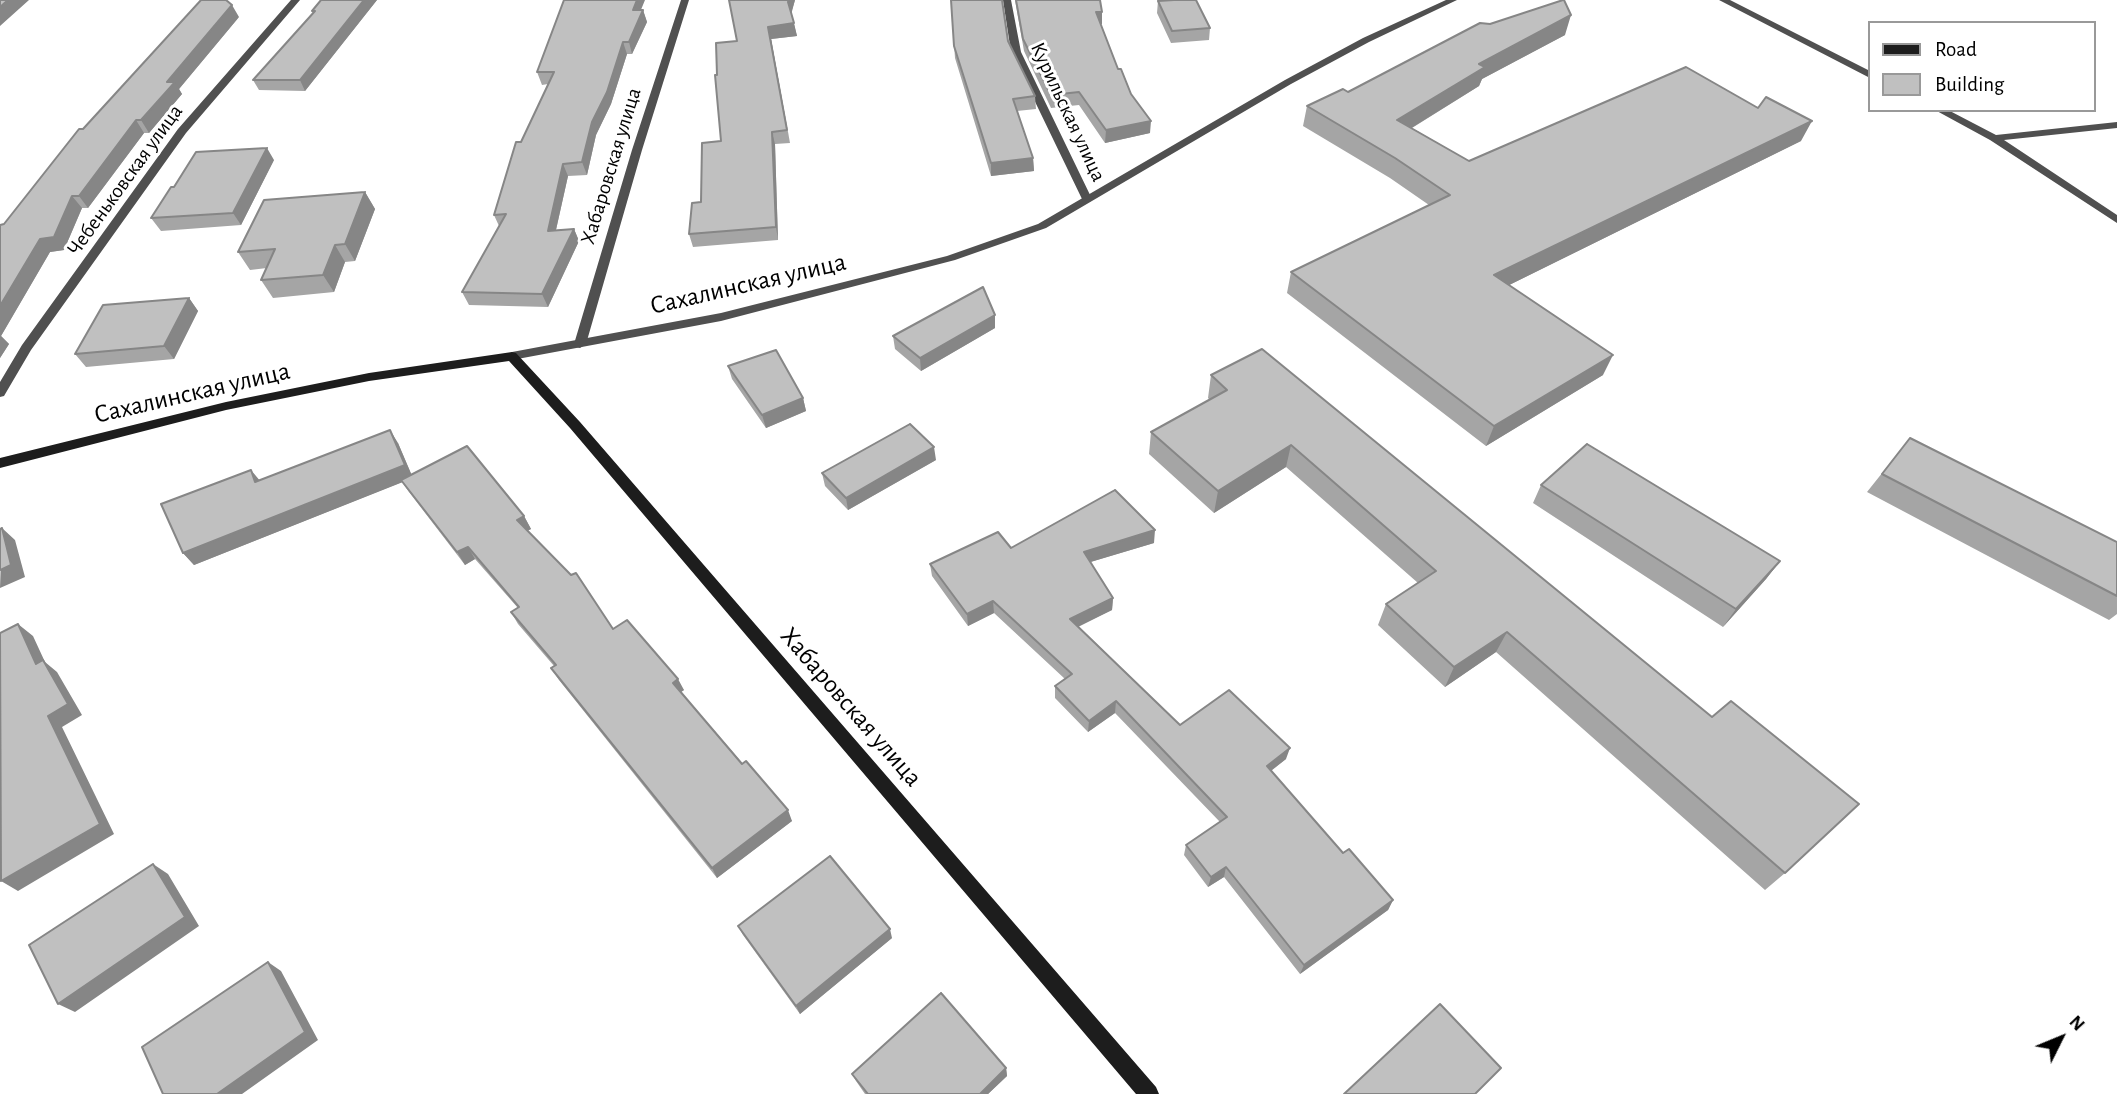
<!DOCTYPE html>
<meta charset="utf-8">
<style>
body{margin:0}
#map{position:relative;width:2117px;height:1094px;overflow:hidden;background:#fff;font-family:"Alegreya Sans",sans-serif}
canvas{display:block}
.legend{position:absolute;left:1868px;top:21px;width:228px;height:91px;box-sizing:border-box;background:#fff;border:2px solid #999;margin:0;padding:9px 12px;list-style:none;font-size:21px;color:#000}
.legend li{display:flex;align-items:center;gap:14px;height:35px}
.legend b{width:35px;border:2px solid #999}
.north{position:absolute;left:2026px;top:1003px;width:70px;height:70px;-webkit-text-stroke:5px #fff;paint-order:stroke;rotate:47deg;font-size:19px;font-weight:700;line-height:28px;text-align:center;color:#000}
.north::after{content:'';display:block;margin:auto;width:24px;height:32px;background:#000;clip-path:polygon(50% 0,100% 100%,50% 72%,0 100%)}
</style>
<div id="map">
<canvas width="2117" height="1094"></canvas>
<ul class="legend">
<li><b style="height:9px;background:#1d1d1d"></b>Road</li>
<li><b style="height:19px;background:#c0c0c0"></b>Building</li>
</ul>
<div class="north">N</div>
</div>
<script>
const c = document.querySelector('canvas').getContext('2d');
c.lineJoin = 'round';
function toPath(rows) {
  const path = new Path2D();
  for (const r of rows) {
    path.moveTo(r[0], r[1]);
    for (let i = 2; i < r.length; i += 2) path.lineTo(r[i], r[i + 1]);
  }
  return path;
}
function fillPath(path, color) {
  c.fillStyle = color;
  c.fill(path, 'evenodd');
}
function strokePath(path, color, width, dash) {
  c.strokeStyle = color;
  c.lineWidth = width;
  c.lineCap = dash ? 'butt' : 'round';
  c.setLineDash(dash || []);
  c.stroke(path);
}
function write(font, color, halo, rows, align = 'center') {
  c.font = font + ' "Alegreya Sans",sans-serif';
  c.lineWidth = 6;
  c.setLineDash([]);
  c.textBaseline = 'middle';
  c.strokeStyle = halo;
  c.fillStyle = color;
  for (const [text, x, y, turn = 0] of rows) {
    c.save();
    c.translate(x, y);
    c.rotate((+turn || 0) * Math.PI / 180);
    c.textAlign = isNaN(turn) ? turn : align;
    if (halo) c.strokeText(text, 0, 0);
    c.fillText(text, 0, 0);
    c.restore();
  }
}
fillPath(toPath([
 [681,0,689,0,642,150,586,344,580,348,576,347,574,344,632,150,681,0],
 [1003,0,1011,0,1021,52,1092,199,1091,201,1087,202,1082,199,1011,52,1003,0],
 [1719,0,1730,0,1870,71,1870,78,1719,0],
 [1935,110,1948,110,1996,135,2117,122,2117,128,2004,140,2117,215,2117,223,1990,140,1935,110]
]), '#505050');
fillPath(toPath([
 [291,0,300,0,186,133,31,350,4,396,0,397,0,382,22,345,178,129,291,0],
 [1446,0,1457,0,1369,42,1291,84,1046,228,955,260,721,321,512,360,506,356,512,352,721,313,947,256,1038,224,1285,80,1363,38,1446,0]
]), '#505050');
fillPath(toPath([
 [512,352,516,353,580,422,1156,1087,1159,1094,1136,1094,570,428,509,361,369,381,226,410,0,468,0,458,226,402,369,373,512,352]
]), '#1d1d1d');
fillPath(toPath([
 [321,0,377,0,305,91,259,90,253,80,313,14,312,11],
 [729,0,795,0,791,13,797,36,771,39,790,143,775,144,778,240,693,247,689,234,721,141,717,75,737,41],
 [951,0,1008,41,1035,96,1036,109,1017,111,1033,158,1034,171,991,176,955,58],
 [1015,0,1100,0,1102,12,1101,24,1118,69,1150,133,1105,143,1079,105,1051,108,1024,51],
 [1158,1,1210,28,1209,40,1171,43,1157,13],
 [641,10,643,10,647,22,632,54,627,54,611,104,596,135,587,175,568,176,556,230,574,229,579,241,548,307,469,305,462,292,499,226,494,215,521,142,548,84,542,85,537,72],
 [239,17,179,89,182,94,149,133,144,133,88,208,82,208,64,250,50,252,1,336,9,344,0,358,4,224,83,129],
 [1490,24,1565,35,1482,79,1479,86,1412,128,1469,161,1801,141,1509,285,1603,375,1486,446,1287,293,1291,272,1429,205,1390,178,1303,126,1307,106,1348,92],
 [274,160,241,225,161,231,151,218,174,187],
 [365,192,375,209,355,261,345,262,334,292,273,298,261,280,267,268,250,270,238,252],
 [189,298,198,311,174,359,86,367,75,354],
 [995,328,921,371,895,349,893,336],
 [728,366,803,398,806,411,766,428,732,379],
 [1211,375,1785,873,1765,890,1496,652,1445,687,1378,625,1386,604,1418,583,1286,467,1214,513,1149,454,1151,432,1210,400,1208,398],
 [1910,438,2117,542,2117,614,2109,620,1867,492],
 [398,443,411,474,524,516,531,529,527,531,613,629,684,690,681,692,792,821,717,878,559,680,551,668,554,666,518,624,511,612,518,608,475,559,465,565,409,492,402,482,194,565,183,553,259,480],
 [936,460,848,510,825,486,822,473],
 [1541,485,1780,561,1766,579,1723,627,1533,503],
 [1154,543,1090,562,1113,598,1112,610,1078,626,1180,725,1286,759,1271,771,1343,853,1393,900,1388,910,1300,974,1224,877,1208,887,1184,855,1186,845,1220,822,1115,713,1088,732,1055,698,1055,686,1065,679,994,613,968,626,932,576,930,564,1011,548],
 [738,926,892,938,800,1014,743,935],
 [1006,1068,1007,1076,988,1094,865,1094,856,1081,852,1074]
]), '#a5a5a5');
fillPath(toPath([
 [8,0,29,0,0,26,0,7],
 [364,0,377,0,305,91,300,80],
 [637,0,645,0,636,22,633,10],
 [789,0,795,0,791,15,788,2],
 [232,5,239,17,179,89,182,94,149,133,141,120,167,82],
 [643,10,647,22,632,54,629,42],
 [1096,12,1102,12,1102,24,1096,24],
 [1571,15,1565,35,1482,79,1479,86,1392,140,1397,120,1479,64],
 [794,23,797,36,771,39,790,143,768,27],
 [623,42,627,54,611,104,596,135,587,175,582,162,592,122],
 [136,120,144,133,88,208,79,196],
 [1151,121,1150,133,1105,143,1106,130],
 [1812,121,1801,141,1487,296,1494,275],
 [772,132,775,144,778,240,776,227],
 [267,148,274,160,241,225,233,213],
 [1033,158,1034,171,991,176,991,163],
 [563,164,568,176,553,243,548,231],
 [365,192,375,209,355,261,345,244],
 [72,196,82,208,64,250,50,252,1,336,9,344,0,358,0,306,40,239],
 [574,229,579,241,548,307,542,294],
 [335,245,345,262,334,292,323,275],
 [189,298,198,311,174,359,164,346],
 [995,315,995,328,921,371,920,358],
 [1613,355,1603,375,1486,446,1494,426],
 [803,398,806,411,766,428,762,415],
 [390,430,398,443,413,478,194,565,183,553],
 [1291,445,1286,467,1214,513,1218,491],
 [934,447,936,460,848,510,846,498],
 [251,470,261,482,255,482],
 [524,516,531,529,523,533,517,520],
 [2,528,15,540,25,577,0,588],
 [1155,530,1154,543,1084,564,1084,552],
 [468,547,475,559,465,565,457,552],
 [1780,561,1766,579,1723,627,1736,609],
 [1113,598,1112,610,1070,631,1070,619],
 [993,601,994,613,968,626,967,614],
 [18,624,33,636,45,662,57,672,82,715,62,727,114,834,18,891,1,881,48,716,36,664],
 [1507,632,1496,652,1445,687,1454,667],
 [678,679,684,690,678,694,673,683],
 [1116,701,1115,713,1088,732,1089,721],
 [1290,748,1286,759,1264,776,1267,766],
 [788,810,792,821,717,878,712,868],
 [153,864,168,874,199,926,75,1012,58,1004],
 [1226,867,1224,877,1208,887,1211,877],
 [1393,900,1388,910,1300,974,1304,965],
 [890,929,892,938,800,1014,796,1006],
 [268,962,281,971,318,1040,242,1094,217,1094],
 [1006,1068,1007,1076,988,1094,980,1094]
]), '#868686');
const building = toPath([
 [0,0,8,0,0,7,0,0],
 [201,0,226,0,232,5,167,82,175,82,141,120,136,120,79,196,72,196,54,237,40,239,0,306,0,225,4,224,79,129,83,129,201,0],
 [321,0,364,0,300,80,253,80,315,11,312,11,321,0],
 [564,0,637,0,633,10,643,10,629,42,623,42,607,92,592,122,582,162,563,164,548,231,574,229,542,294,462,292,506,214,494,215,516,142,521,142,554,72,537,72,564,0],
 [729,0,789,0,788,2,794,23,768,27,787,130,772,132,776,227,689,234,692,203,701,202,702,143,721,141,715,75,717,75,716,43,737,41,729,0],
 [951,0,1002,0,1008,41,1035,96,1013,99,1033,158,991,163,954,46,951,0],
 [1016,0,1100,0,1102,12,1096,12,1118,69,1121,69,1131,94,1151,121,1106,130,1079,92,1051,95,1023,39,1016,0],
 [1174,0,1196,0,1210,28,1172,31,1158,1,1174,0],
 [1563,0,1564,0,1571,15,1479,64,1485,67,1397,120,1469,161,1686,67,1758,108,1766,97,1812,121,1494,275,1613,355,1494,426,1291,272,1450,195,1395,158,1307,106,1343,89,1348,92,1480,23,1490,24,1563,0],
 [267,148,233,213,151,218,171,187,174,187,196,152,267,148],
 [365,192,345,244,335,245,323,275,261,280,275,249,238,252,264,200,365,192],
 [983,287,995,315,920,358,893,336,983,287],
 [189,298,164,346,75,354,103,305,189,298],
 [1262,349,1712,717,1731,701,1859,804,1785,873,1507,632,1454,667,1386,604,1436,571,1291,445,1218,491,1151,432,1227,390,1211,375,1262,349],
 [776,350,803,398,762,415,728,366,776,350],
 [910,424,934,447,846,498,822,473,910,424],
 [390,430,405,465,183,553,161,504,251,470,255,482,390,430],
 [1910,438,2117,542,2117,596,1882,474,1910,438],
 [1587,444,1780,561,1736,609,1541,485,1587,444],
 [467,446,524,516,517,520,571,575,576,573,613,629,627,620,678,679,673,683,742,764,746,761,788,810,712,868,551,668,556,665,511,612,519,607,468,547,457,552,401,480,467,446],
 [1115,490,1155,530,1084,552,1113,598,1070,619,1180,725,1229,690,1290,748,1267,766,1343,853,1349,849,1393,900,1304,965,1226,867,1211,877,1186,845,1227,817,1116,701,1089,721,1055,686,1072,674,993,601,967,614,930,564,998,532,1011,548,1115,490],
 [2,528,11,565,0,570,0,529,2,528],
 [18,624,36,664,43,660,68,704,48,716,100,824,1,881,0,633,18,624],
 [830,856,890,929,796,1006,738,926,830,856],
 [153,864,185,917,58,1004,29,945,153,864],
 [268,962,305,1032,217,1094,163,1094,142,1047,268,962],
 [941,993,1006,1068,980,1094,868,1094,852,1074,941,993],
 [1440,1004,1501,1068,1475,1094,1344,1094,1440,1004]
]);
fillPath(building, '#c0c0c0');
strokePath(building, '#868686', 2);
write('21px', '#000', '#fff', [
 ["Курильская улица",1068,112,65],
 ["Хабаровская улица",611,166,-73],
 ["Чебеньковская улица",125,180,-54]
]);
write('26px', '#000', '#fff', [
 ["Сахалинская улица",748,284,-13],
 ["Сахалинская улица",192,393,-13],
 ["Хабаровская улица",851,707,49]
]);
</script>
